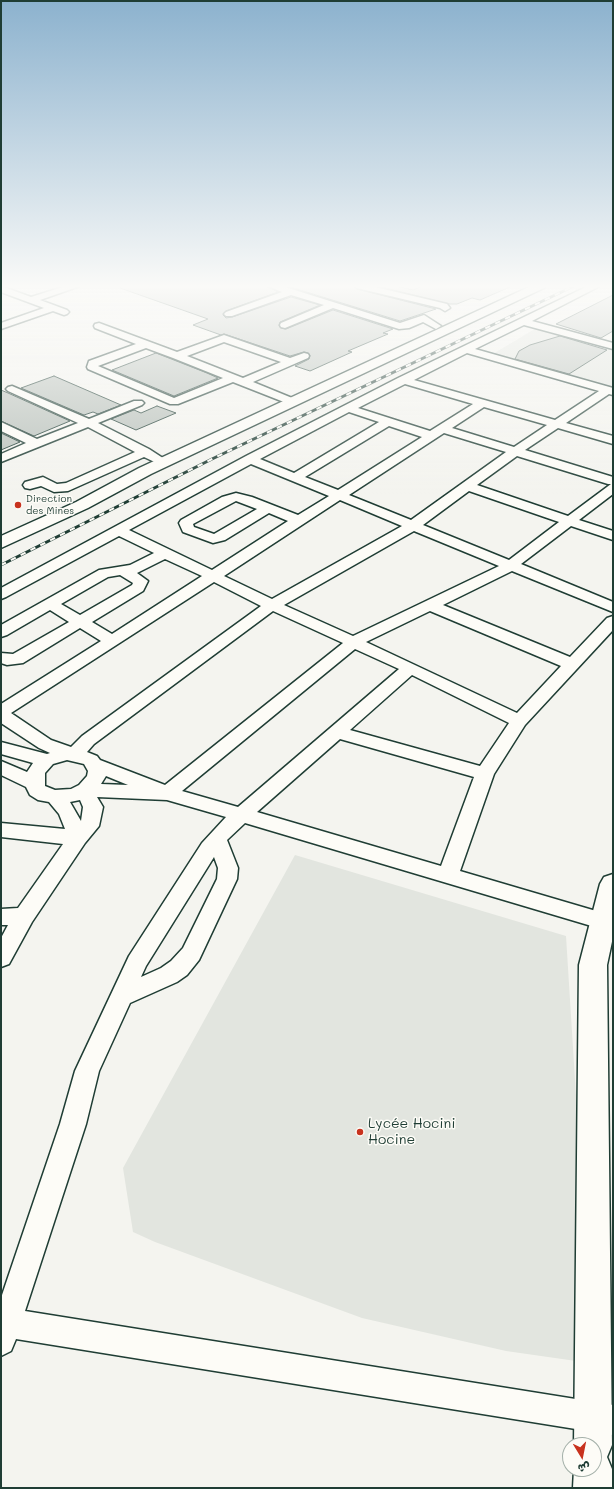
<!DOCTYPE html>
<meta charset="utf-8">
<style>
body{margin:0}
#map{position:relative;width:614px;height:1489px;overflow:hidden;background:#f4f4ef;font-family:Mali,"Playpen Sans Arabic",sans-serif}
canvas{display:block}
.frame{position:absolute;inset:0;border:2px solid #1f3d34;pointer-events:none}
.north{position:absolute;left:562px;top:1437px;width:40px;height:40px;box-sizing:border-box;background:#fdfcf7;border:1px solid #a4b0a9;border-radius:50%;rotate:170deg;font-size:11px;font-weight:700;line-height:16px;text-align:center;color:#1f3d34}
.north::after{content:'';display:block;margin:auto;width:14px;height:18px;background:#c8321e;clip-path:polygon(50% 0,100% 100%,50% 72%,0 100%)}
</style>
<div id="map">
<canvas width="614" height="1489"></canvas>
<div class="frame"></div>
<div class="north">ش</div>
</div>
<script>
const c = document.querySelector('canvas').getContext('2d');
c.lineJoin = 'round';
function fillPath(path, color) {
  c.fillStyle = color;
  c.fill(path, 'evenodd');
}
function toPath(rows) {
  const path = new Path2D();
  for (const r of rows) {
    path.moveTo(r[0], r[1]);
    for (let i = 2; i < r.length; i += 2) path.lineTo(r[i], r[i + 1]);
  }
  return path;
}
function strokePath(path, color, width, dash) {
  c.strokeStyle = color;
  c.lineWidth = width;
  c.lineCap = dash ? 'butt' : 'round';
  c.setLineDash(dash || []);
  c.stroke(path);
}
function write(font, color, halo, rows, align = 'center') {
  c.font = font + ' Mali,sans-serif';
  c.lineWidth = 3;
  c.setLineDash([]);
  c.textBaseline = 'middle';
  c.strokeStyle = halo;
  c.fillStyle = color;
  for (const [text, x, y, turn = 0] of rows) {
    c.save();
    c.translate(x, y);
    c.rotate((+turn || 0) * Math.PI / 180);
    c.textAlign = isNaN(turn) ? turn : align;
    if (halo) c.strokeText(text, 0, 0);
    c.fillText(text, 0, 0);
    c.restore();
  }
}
fillPath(toPath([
 [538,327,613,348,613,389,491,355],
 [295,855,566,936,576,1096,580,1222,590,1363,506,1351,362,1318,155,1242,133,1232,123,1168]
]), '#e2e5df');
const building = toPath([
 [120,286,267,286,278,292,226,311,223,315,226,318,232,317,291,297,320,305,280,322,279,326,281,328,286,329,333,310,393,329,383,333,388,334,348,351,352,352,310,371,295,366,309,359,310,355,308,353,304,352,290,356,224,334,221,335,193,325,208,319,120,288,120,286],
 [287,286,354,286,357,289,436,309,400,321,287,286],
 [377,286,396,286,413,290,423,286,512,286,480,300,472,298,457,304,449,304,377,286],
 [613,295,613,331,601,338,556,324,613,295],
 [560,336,607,350,569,374,515,359,519,351,530,345,560,336],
 [156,353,207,373,218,378,174,396,112,370,156,353],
 [54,376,121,405,98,414,93,412,84,415,21,388,54,376],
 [1,390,8,393,70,421,34,436,1,421,1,390],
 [157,406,176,413,136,430,111,419,134,410,141,413,157,406],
 [1,433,20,442,1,450,1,433]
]);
fillPath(building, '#b9c1bb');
strokePath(building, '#1f3d34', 1);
const minor = toPath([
 [1,286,31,297,66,286,80,286,40,300,67,310,69,312,67,314,64,315,53,311,1,329,1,323,44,308,1,292,1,286],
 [268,286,282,286,400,323,424,315,441,326,436,329,423,322,409,328,399,329,333,308,285,328,281,327,280,325,281,323,324,305,291,295,232,316,226,316,224,314,226,312,282,292,268,286],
 [355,286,371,286,447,304,450,308,445,311,440,308,357,288,355,286],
 [588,286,600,286,532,321,613,343,613,349,524,325,475,349,613,388,613,395,609,394,566,423,613,436,613,444,558,428,525,450,613,477,613,494,579,520,613,531,613,540,571,526,521,564,613,602,613,612,512,571,443,605,570,657,607,618,613,616,613,630,525,725,494,774,460,871,613,916,613,928,605,930,245,823,227,840,238,868,237,879,199,960,187,975,177,982,130,1003,99,1071,86,1124,25,1311,613,1405,613,1435,16,1339,11,1351,1,1356,1,1298,60,1124,75,1071,129,956,202,843,226,817,167,800,97,797,103,807,99,826,85,843,32,922,9,964,1,967,1,938,8,925,1,925,1,909,18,908,63,844,1,837,1,823,65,829,59,814,49,802,38,800,30,795,26,787,1,775,1,761,27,772,33,763,1,754,1,742,47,754,50,753,39,748,1,723,1,704,101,641,80,628,23,663,7,665,1,663,1,653,13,654,69,622,50,610,7,635,1,637,1,625,99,570,130,565,154,553,119,536,6,597,1,599,1,588,246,456,398,378,588,286],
 [467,353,599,391,555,420,414,380,467,353],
 [405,384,473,404,430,431,358,408,405,384],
 [484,407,547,425,514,447,452,428,484,407],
 [349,412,379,422,294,473,260,459,349,412],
 [389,426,422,437,338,490,305,477,389,426],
 [444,433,506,452,411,520,349,495,444,433],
 [517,456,608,484,611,484,568,516,477,485,517,456],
 [251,464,329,496,298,515,252,497,236,493,222,497,181,520,179,523,183,532,213,543,225,540,269,513,288,521,212,570,129,530,251,464],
 [469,491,559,522,509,560,423,525,469,491],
 [340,500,402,526,272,599,224,576,340,500],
 [236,501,257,509,214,534,194,527,193,524,236,501],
 [414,531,499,566,353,636,284,605,414,531],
 [165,559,202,576,112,634,92,622,143,591,148,581,137,573,165,559],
 [120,575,133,583,132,585,80,615,61,604,108,577,120,575],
 [214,582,261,606,82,736,71,747,51,740,11,713,214,582],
 [273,611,343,643,165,785,100,760,97,756,87,752,94,744,273,611],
 [430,611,561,666,517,713,366,642,430,611],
 [355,649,399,669,238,807,182,791,355,649],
 [412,675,509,723,480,766,350,730,412,675],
 [340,739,474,777,441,866,257,812,340,739],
 [67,760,84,764,88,771,87,776,79,785,71,789,55,790,45,786,45,773,53,764,67,760],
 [106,776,128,785,101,784,106,776],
 [80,800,83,807,81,821,70,802,80,800],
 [214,857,218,868,217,879,183,948,171,961,161,968,141,977,146,966,214,857],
 [99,323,177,352,224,335,290,358,304,353,308,354,309,356,308,358,253,382,297,400,299,402,297,404,289,404,233,382,178,404,170,404,88,369,87,367,89,361,136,344,95,328,94,326,95,324,99,323],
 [224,342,281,362,243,378,187,356,224,342],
 [146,348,173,358,223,378,174,398,98,366,146,348],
 [12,386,89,419,134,401,142,401,144,403,142,405,98,423,149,449,169,462,163,466,144,457,68,491,54,492,41,486,30,489,25,488,23,485,25,482,43,477,57,484,66,483,135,452,88,427,1,462,1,454,26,443,1,431,1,422,37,439,78,423,8,391,6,389,8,387,12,386]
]);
const major = toPath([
 [531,286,546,286,544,288,151,474,88,508,1,548,1,536,76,502,139,468,531,286],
 [613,874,613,937,607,965,612,1445,607,1457,612,1469,613,1488,573,1488,574,1469,594,1469,594,1445,574,1445,579,965,600,884,604,877,613,874]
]);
strokePath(minor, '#1f3d34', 3);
strokePath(major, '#1f3d34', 3);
fillPath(minor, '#fdfcf7');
fillPath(major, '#fdfcf7');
const rail = toPath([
 [1,565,212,459,574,286]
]);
strokePath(rail, '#1f3d34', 3);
strokePath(rail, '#fdfcf7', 2, [5.5]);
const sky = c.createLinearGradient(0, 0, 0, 494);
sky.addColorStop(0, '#8cb2ce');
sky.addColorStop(0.58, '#fafaf8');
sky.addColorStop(1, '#fafaf800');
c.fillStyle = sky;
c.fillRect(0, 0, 614, 494);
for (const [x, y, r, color] of [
 [18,505,4,"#c8321e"],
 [360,1132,4,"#c8321e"]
]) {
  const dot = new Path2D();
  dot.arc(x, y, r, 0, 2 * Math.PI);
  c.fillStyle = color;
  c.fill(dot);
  strokePath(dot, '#fdfcf7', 1.5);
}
write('10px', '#1f3d34', '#fdfcf7', [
 ["Direction",26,499],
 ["des Mines",26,511]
], 'left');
write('14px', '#1f3d34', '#fdfcf7', [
 ["Lycée Hocini",368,1124],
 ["Hocine",368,1140]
], 'left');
</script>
